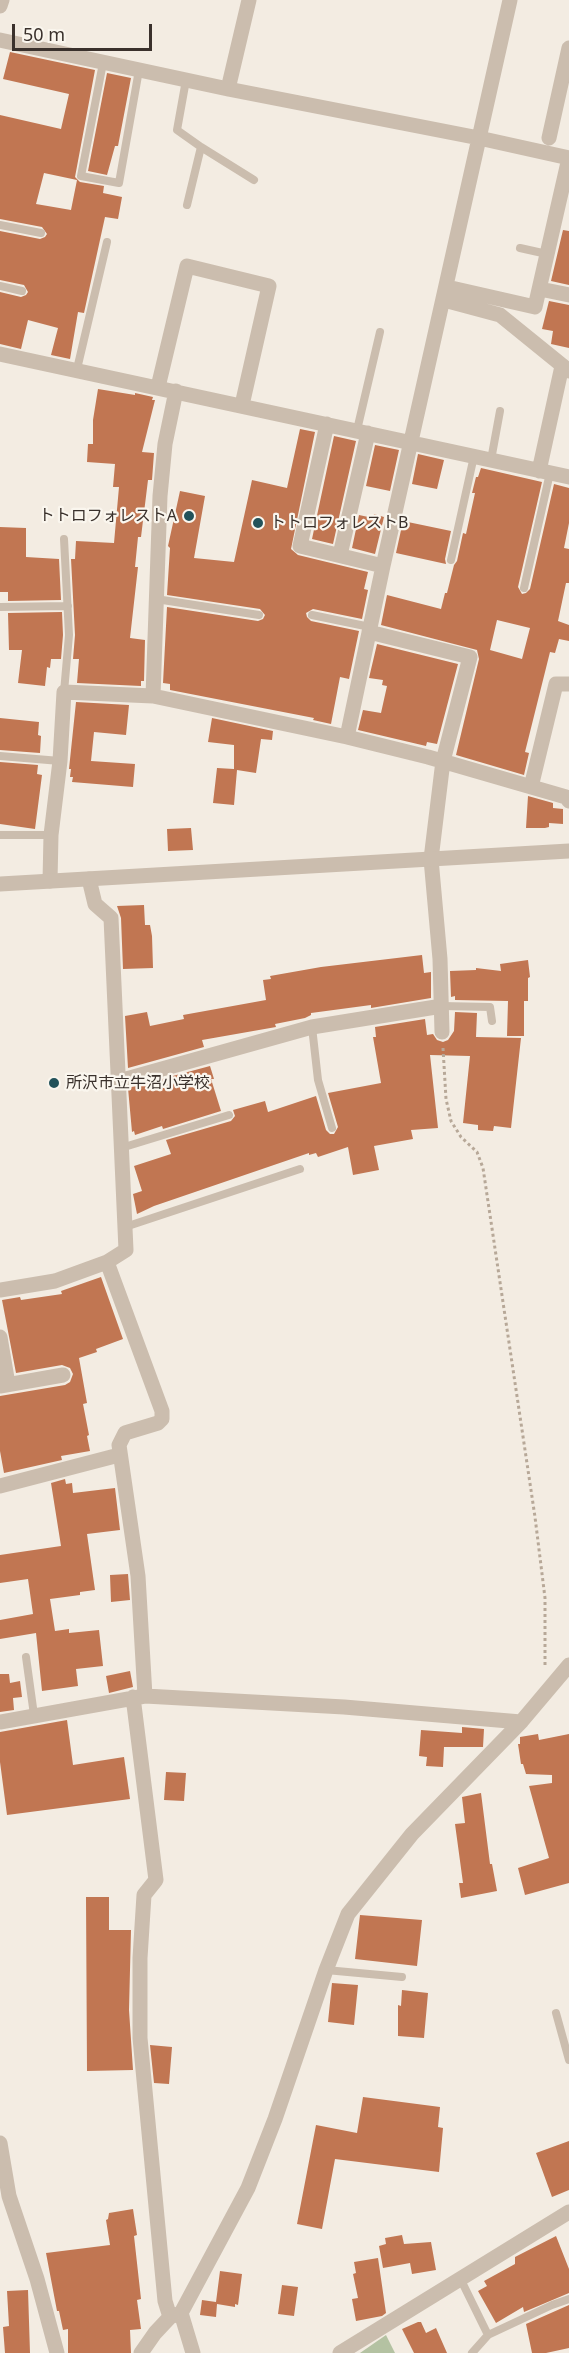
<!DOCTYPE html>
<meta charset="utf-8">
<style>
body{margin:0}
#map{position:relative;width:569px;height:2353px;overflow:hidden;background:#f3ece2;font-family:"Noto Sans",sans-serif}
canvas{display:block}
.scale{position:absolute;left:12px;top:24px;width:140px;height:27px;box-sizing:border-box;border:3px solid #3a312c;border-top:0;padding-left:8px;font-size:18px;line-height:21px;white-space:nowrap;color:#3a312c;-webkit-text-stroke:4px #faf6ee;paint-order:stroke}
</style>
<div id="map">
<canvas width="569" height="2353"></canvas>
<div class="scale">50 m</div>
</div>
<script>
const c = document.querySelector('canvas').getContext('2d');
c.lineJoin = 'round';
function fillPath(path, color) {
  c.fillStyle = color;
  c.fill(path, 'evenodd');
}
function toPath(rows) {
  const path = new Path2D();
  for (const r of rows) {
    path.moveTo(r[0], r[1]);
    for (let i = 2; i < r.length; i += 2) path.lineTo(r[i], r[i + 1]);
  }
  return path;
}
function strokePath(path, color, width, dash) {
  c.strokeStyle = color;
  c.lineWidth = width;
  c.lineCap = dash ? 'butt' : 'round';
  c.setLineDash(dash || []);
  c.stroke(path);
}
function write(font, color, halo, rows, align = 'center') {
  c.font = font + ' "Noto Sans","Noto Sans JP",sans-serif';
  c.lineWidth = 4.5;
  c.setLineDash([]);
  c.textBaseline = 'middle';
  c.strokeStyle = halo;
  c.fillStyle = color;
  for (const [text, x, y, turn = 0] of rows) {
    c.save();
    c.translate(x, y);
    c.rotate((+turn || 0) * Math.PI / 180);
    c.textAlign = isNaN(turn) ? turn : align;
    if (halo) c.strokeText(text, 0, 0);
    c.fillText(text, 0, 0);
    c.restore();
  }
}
fillPath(toPath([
 [386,2335,395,2353,360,2353]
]), '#b4c2a2');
fillPath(toPath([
 [10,52,95,70,75,177,80,182,104,186,103,193,122,197,118,219,105,217,84,313,78,312,70,359,51,355,58,328,28,320,21,349,0,344,0,292,21,297,26,295,28,292,24,285,0,280,0,231,40,239,45,237,47,234,42,227,0,219,0,115,61,129,69,94,3,79],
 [44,173,77,180,71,210,36,204],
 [107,73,131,78,118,146,115,146,107,175,88,171],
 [563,230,569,231,569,285,551,281],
 [549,301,569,305,569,348,551,344,553,331,542,329],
 [98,389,135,395,135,393,153,397,152,400,155,400,142,452,154,453,152,480,148,480,141,537,138,537,135,567,138,567,130,638,145,640,144,681,141,681,141,686,77,683,79,659,73,659,75,635,71,559,75,559,76,541,114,543,119,487,113,487,115,464,87,462,88,444,93,444,93,420],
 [300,429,315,432,291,549,298,555,368,572,364,589,368,590,362,619,313,609,306,613,307,617,311,621,359,631,349,679,340,677,331,724,313,720,314,718,170,690,170,684,163,683,167,607,258,621,263,619,265,615,260,609,167,595,170,548,168,546,180,491,205,496,194,558,234,562,252,480,287,488],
 [334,436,356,441,333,544,312,539],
 [375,445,399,450,390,491,366,486],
 [418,454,444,460,437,489,412,484],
 [481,468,542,482,518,587,522,594,526,593,530,589,554,484,569,488,569,523,564,548,569,549,569,583,566,583,558,621,569,625,569,641,559,639,555,653,550,652,525,752,529,753,524,775,456,755,479,659,477,650,381,625,387,595,441,609,445,593,447,593,454,565,457,561,463,533,466,534,475,493,472,493,476,477,478,477],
 [497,620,530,628,522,659,490,650],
 [374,514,384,517,375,554,352,548,359,515,373,518],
 [403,521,451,531,445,559,446,564,396,553],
 [0,527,26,528,26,557,59,559,61,600,8,601,8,592,0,592],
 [62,612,63,635,61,659,51,659,50,668,47,667,45,686,18,683,22,650,9,650,8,613],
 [377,644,458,664,437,744,427,742,426,746,358,730,363,710,381,713,387,686,382,685,383,680,369,678],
 [76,702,129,705,126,735,94,732,91,761,135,764,133,787,72,782,73,777,70,777,71,769,69,769],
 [0,718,39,722,38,735,41,736,40,753,0,750],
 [212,718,273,731,272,740,261,739,256,773,237,770,234,805,213,803,217,768,234,769,234,745,208,742],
 [0,762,38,765,37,774,42,775,35,829,0,824],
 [528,796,553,803,553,808,563,809,563,824,549,823,549,827,545,828,526,828],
 [191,828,193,850,168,851,167,829],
 [144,905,145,925,150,925,152,936,153,968,123,969,121,918,117,906],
 [422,955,424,973,431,972,431,998,371,1008,371,1005,311,1013,311,1015,305,1018,275,1024,276,1027,202,1040,204,1047,128,1068,125,1016,147,1012,150,1026,184,1019,183,1015,266,1000,263,980,271,979,270,976,321,967],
 [528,960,530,977,528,978,528,1001,524,1001,524,1036,507,1036,508,1001,455,1000,455,996,451,997,450,971,476,970,476,968,501,971,500,964],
 [455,1012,477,1013,476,1037,521,1038,511,1128,494,1126,493,1131,478,1130,478,1125,463,1123,470,1056,430,1055,438,1128,411,1130,413,1139,374,1146,379,1170,353,1175,348,1147,318,1157,316,1153,309,1155,309,1153,154,1206,137,1214,133,1194,142,1191,134,1166,171,1154,166,1140,231,1121,235,1116,233,1110,265,1101,268,1112,316,1096,326,1130,330,1134,334,1134,338,1127,328,1093,381,1083,373,1037,376,1037,375,1027,425,1019,427,1035,433,1034,437,1040,443,1042,448,1040,454,1031],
 [210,1066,214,1079,211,1079,221,1111,163,1129,162,1126,135,1135,134,1131,132,1132,128,1088],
 [101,1277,123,1339,96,1349,97,1352,79,1358,87,1403,83,1404,89,1435,87,1436,90,1451,61,1456,62,1460,4,1473,0,1451,0,1396,65,1385,70,1382,73,1374,70,1368,62,1365,16,1373,2,1300,20,1297,21,1300,62,1294,61,1291],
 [65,1479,66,1484,72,1483,73,1493,115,1488,120,1530,87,1534,95,1590,80,1592,80,1595,50,1599,55,1631,69,1629,69,1633,99,1630,103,1666,76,1669,78,1686,42,1691,36,1633,0,1639,0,1620,33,1614,28,1579,0,1583,0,1555,61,1546,51,1483],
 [128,1574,130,1600,111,1602,110,1575],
 [130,1671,133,1687,109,1693,106,1676],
 [0,1674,9,1674,10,1683,20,1681,22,1697,13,1698,14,1710,0,1712],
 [67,1720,73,1765,124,1757,130,1799,7,1815,0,1762,0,1732],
 [462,1727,484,1729,483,1747,444,1747,443,1767,426,1766,427,1757,419,1756,421,1730,462,1733],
 [538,1734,539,1740,569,1734,569,1883,525,1895,518,1868,549,1858,529,1786,552,1783,552,1775,526,1774,523,1764,521,1764,518,1744,520,1744,520,1737],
 [166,1772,186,1773,184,1801,164,1800],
 [481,1793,490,1864,492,1864,497,1891,461,1898,459,1883,463,1883,455,1824,465,1823,462,1797],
 [86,1897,109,1897,109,1930,131,1930,129,2010,133,2070,87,2071],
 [360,1915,422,1920,417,1966,355,1959],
 [332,1983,358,1985,354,2025,328,2022],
 [402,1990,428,1993,424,2038,398,2036,398,2005,401,2006],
 [150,2045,172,2047,169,2084,154,2083],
 [363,2097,440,2107,438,2127,443,2128,439,2172,335,2159,322,2229,297,2224,316,2125,357,2133],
 [569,2141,569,2190,552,2197,536,2153],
 [133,2209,137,2235,134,2236,141,2299,137,2300,141,2329,130,2330,131,2353,68,2353,68,2329,63,2330,59,2311,57,2311,46,2253,110,2245,106,2220,108,2219,109,2213],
 [402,2235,404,2244,431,2242,436,2270,412,2274,410,2263,383,2268,379,2246,386,2244,385,2238],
 [556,2236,569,2269,569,2293,524,2312,523,2307,496,2323,478,2291,487,2286,484,2281,515,2264,515,2257],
 [378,2258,386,2313,382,2316,356,2321,352,2299,358,2298,353,2274,356,2273,354,2262],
 [220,2271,242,2274,238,2305,235,2304,235,2307,217,2304,216,2317,200,2315,202,2300,216,2302],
 [282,2285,298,2287,294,2316,278,2314],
 [28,2290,30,2353,5,2353,3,2327,9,2326,7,2291],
 [569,2305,569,2348,546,2353,532,2353,526,2324],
 [418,2322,421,2322,426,2333,436,2328,447,2353,414,2353,402,2329]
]), '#c17652');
strokePath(toPath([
 [443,1048,446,1099,451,1121,461,1137,477,1152,483,1168,535,1517,545,1598,545,1668]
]), '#b7a898', 3, [3, 3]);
strokePath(toPath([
 [103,63,81,176,119,183,139,70],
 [186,80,177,130,201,147,187,205],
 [201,147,254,180],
 [0,225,41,233],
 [520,248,547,254],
 [0,286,22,291],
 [77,369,107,242],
 [357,430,380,332],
 [491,460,500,411],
 [451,560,474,456],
 [524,588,550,473],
 [156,599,259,615],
 [0,607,68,606],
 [312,615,370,627],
 [64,692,69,635,64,539],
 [0,756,60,761],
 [0,835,51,835],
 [442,1006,490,1007,492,1021],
 [312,1027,318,1080,332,1128],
 [121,1148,229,1115],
 [125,1227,300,1169],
 [26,1657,34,1715],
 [326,1970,402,1977],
 [556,2013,569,2060],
 [460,2278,488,2335],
 [472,2353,488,2335,552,2305,569,2299]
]), '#cbbdae', 8);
strokePath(toPath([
 [0,6,2,0],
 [0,40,228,89,479,138,569,158],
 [228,89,249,0],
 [549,138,569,48],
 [447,287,535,307,569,158],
 [540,289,569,295],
 [444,300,500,315,569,371],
 [0,354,569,477],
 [158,387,187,266,269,286,242,405],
 [327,424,300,546,383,566],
 [539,471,562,366],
 [340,555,368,433],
 [369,632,470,657,443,761,431,859,440,959,442,1032],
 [153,696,160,496,165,444,176,391],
 [347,737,383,566,510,0],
 [531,787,556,684,569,684],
 [50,881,51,835,60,761,64,692,153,696,347,737,428,757,566,797,569,801],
 [119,1081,312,1027,442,1006],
 [107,1262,162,1411,162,1419,158,1423,125,1433,119,1445,138,1576,145,1696],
 [0,1290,55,1281,107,1262,126,1250,111,918,95,904,89,879],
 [0,1337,8,1384],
 [0,1386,63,1375],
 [0,1486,119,1455],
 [133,1697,156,1880,144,1895,140,1958,140,2038,165,2301,170,2317],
 [0,1722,145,1696,344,1707,521,1722],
 [0,2143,9,2196,37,2279,57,2353],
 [181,2313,193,2353],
 [141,2353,155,2333,170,2317,181,2313,248,2188,275,2119,326,1970,348,1914,412,1834,521,1722,569,1665],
 [340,2353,569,2212]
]), '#cbbdae', 15);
strokePath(toPath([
 [0,884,569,851]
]), '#cbbdae', 15);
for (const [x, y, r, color] of [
 [189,516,6,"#22525a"],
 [258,523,6,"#22525a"],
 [54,1083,6,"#22525a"]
]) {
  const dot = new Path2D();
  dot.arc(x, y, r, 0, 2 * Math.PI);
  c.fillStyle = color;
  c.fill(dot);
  strokePath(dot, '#faf6ee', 2);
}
write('16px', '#3a312c', '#faf6ee', [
 ["トトロフォレストA",177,516,"right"],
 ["トトロフォレストB",270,523],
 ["所沢市立牛沼小学校",66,1083]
], 'left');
</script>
